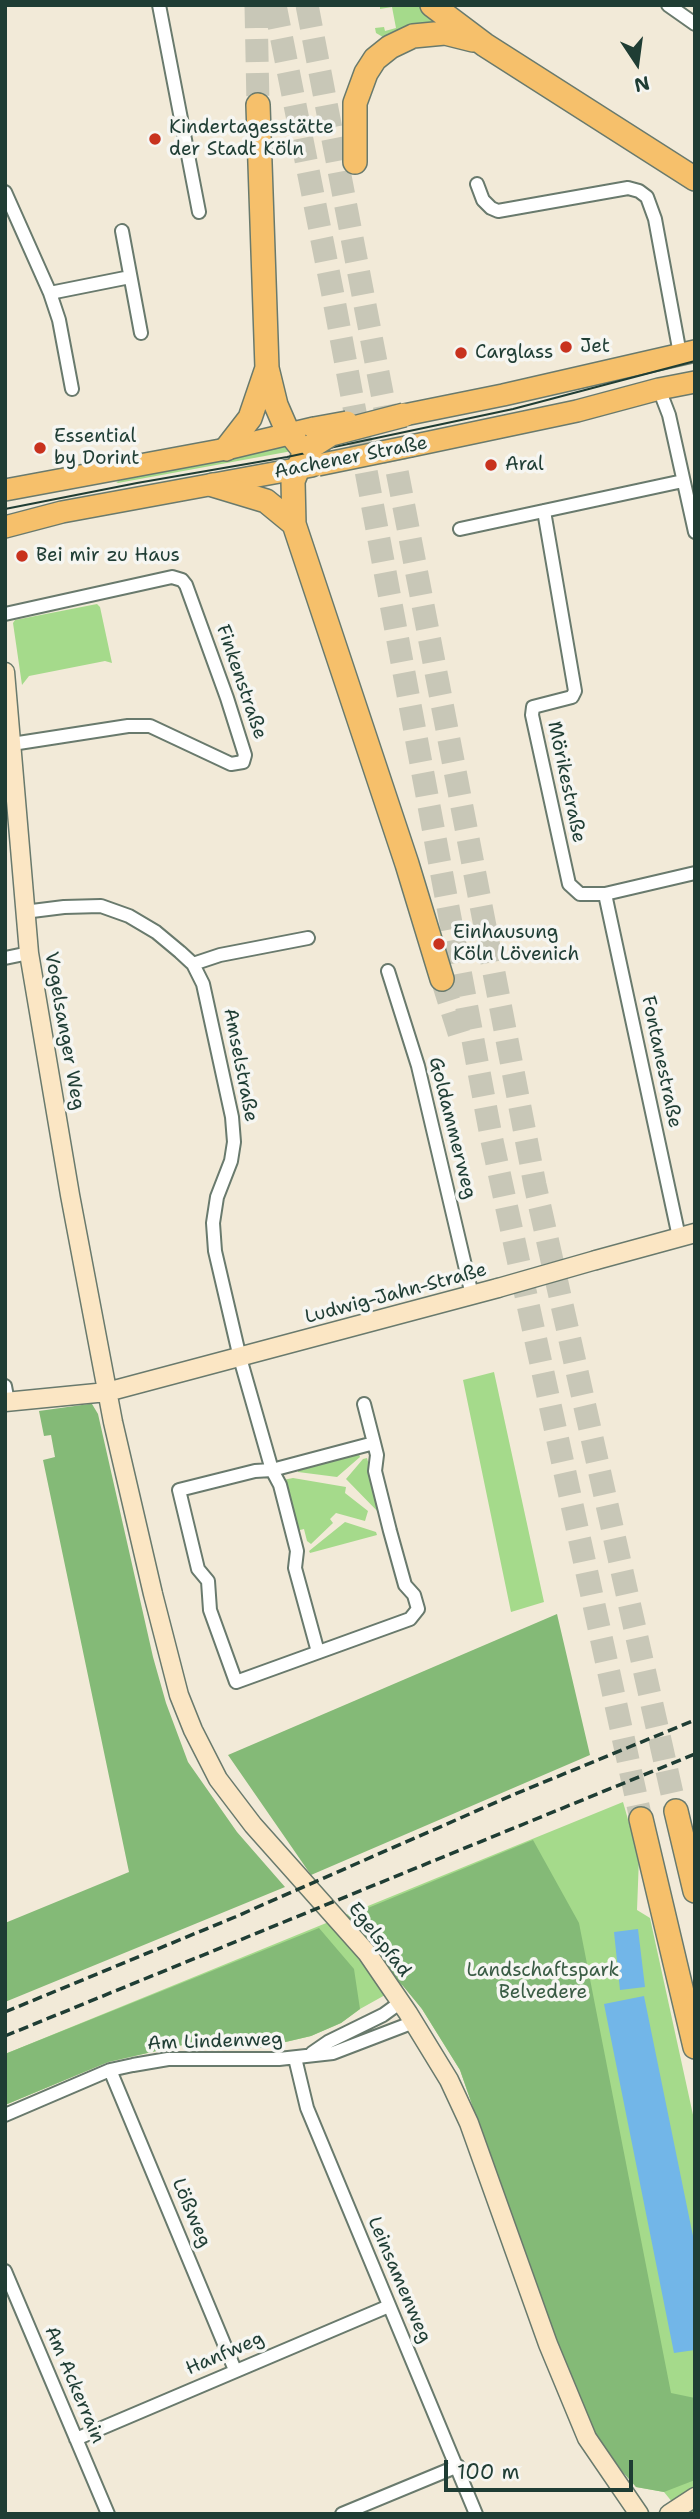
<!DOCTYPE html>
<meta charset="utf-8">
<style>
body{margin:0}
#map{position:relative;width:700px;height:2519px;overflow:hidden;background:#f2ead8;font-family:"Shantell Sans",sans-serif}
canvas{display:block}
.frame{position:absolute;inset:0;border:7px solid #1f3d34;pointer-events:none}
.north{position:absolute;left:602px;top:28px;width:70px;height:70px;-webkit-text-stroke:5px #f6f6f2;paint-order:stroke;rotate:167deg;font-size:19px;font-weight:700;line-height:28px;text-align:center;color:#1f3d34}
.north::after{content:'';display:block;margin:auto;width:24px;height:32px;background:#1f3d34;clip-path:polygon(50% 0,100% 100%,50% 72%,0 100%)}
.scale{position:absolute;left:444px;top:2460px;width:189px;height:32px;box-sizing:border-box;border:4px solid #1f3d34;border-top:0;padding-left:9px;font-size:21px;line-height:24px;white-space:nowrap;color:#1f3d34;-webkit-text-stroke:5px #f6f6f2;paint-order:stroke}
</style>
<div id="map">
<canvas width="700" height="2519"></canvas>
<div class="frame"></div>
<div class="north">N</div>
<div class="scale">100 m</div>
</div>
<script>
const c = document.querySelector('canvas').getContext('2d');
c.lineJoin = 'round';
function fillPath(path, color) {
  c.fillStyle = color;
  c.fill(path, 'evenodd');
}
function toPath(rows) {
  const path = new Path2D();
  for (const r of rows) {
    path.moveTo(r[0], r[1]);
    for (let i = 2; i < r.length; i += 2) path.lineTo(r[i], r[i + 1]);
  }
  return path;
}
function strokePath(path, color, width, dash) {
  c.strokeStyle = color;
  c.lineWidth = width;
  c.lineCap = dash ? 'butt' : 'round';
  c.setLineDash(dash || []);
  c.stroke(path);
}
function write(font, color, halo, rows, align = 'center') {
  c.font = font + ' "Shantell Sans",sans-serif';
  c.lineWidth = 7;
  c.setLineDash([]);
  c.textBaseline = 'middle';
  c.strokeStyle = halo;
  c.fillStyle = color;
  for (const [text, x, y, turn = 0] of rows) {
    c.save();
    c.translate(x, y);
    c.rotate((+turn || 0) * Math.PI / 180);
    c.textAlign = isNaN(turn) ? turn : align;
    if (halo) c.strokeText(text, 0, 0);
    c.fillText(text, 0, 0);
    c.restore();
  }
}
fillPath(toPath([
 [380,5,417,5,452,27,388,40,376,33,375,28,384,27,385,31,396,28,392,7,380,9],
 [285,442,292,451,118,483,116,482,140,473],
 [97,604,100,607,112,663,105,661,29,676,22,685,13,623,15,620],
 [494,1372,544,1602,511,1612,463,1380],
 [359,1454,360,1457,337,1477,298,1472,298,1470],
 [367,1458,383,1517,346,1479,363,1459],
 [293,1478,346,1487,345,1493,368,1511,365,1521,336,1513,330,1519,333,1523,311,1544,307,1541,304,1529,296,1531,283,1480],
 [345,1522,376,1532,377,1535,310,1553,309,1551],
 [623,1802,639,1858,637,1910,650,1918,695,2124,695,2514,682,2514,664,2492,636,2487,572,2392,460,2070,422,2009,403,1985,360,2009,341,2023,311,2036,260,2048,187,2044,108,2062,5,2105,5,2054]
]), '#a5da8b');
fillPath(toPath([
 [89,1404,92,1404,98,1414,153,1657,166,1703,188,1762,237,1832,285,1887,5,2002,5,1923,129,1872,43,1460,55,1457,51,1435,44,1436,39,1411],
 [557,1614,590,1755,311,1875,228,1755],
 [533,1840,579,1923,671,2393,695,2398,695,2480,664,2492,636,2487,603,2450,572,2392,460,2070,422,2009,346,1917],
 [319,1928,354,1969,360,2009,341,2023,311,2036,260,2048,187,2044,108,2062,5,2105,5,2054]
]), '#84ba77');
fillPath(toPath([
 [638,1929,645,1987,620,1990,614,1932],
 [644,1996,695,2246,695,2350,674,2353,604,2004]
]), '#72b6e8');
strokePath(toPath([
 [256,5,258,105],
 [275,5,333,295,491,1136,641,1819],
 [307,5,535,1185,676,1811],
 [442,979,460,1036]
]), '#c8c7b7', 23, [23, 11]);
const street = toPath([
 [159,5,199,212],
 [668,5,695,24],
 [477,184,483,200,491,208,498,211,628,188,639,191,647,197,655,219,680,354],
 [5,192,50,293,59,320,72,389],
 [122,231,141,333],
 [50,293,130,277],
 [659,389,669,415,695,532],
 [544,511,575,691,572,697,533,707,532,715,569,884,580,894,605,894,695,873],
 [460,529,683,481],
 [5,614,172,577,182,580,186,585,227,698,245,755,243,762,231,764,150,726,128,726,12,744],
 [605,894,679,1237],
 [24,912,64,907,101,906,129,916,156,932,180,952,193,964,203,984,232,1117,234,1142,231,1161,217,1197,213,1223,215,1251,240,1358,272,1470,280,1485,297,1551,295,1568,318,1652],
 [5,958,29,953],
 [193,964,220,955,308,938],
 [388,971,418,1066,472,1295],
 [5,1386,8,1402],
 [364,1404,374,1443,377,1455,375,1471,390,1531,405,1585,414,1595,418,1609,410,1619,236,1682,210,1610,208,1581,198,1569,179,1490,255,1471,272,1470,374,1443],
 [312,2053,328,2042,383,2015,401,2002],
 [295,2058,307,2108,476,2514],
 [110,2070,235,2370],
 [5,2115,110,2070,133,2065,168,2059,279,2059,333,2053,414,2022],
 [5,2271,108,2514],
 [76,2439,389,2306],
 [342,2514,458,2466]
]);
const secondary = toPath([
 [5,672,29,953,70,1195,113,1422,153,1594,179,1695,193,1730,218,1779,253,1825,367,1953,408,2013,449,2080,469,2123,548,2344,587,2438,639,2514],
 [596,1260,695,1233],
 [5,1402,107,1392,498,1288],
 [669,2514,695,2497]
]);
const primary = toPath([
 [404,415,503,395,695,351],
 [411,446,577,411,659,389,695,382],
 [5,490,226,449,314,428],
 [5,527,62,512,312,466]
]);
const highway = toPath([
 [432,5,485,45,695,179],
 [258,105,267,368,276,405,286,428,301,447,321,460],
 [355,162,355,103,366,73,375,59,390,47,413,36,445,33,473,40],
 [312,446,302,459,293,481,294,524,407,864,442,979],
 [226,449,250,418,267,368],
 [213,485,266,501,294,524],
 [676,1811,695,1891],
 [641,1819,695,2047]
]);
strokePath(street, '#697a6d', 16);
strokePath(secondary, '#697a6d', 21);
strokePath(primary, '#697a6d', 24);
strokePath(highway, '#697a6d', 26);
strokePath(street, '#fff', 12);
strokePath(secondary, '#fbe6c4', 18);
strokePath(primary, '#f6c06b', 21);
strokePath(highway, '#f6c06b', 23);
strokePath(toPath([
 [5,509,137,483,287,457,513,409,695,361]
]), '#1f3d34', 2);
strokePath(toPath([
 [5,2012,235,1917,515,1794,695,1720],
 [5,2036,695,1754]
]), '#1f3d34', 3.5, [10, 5]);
const secondaryBridge = toPath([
 [498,1288,596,1260]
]);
const primaryBridge = toPath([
 [314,428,347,422],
 [318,465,411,446]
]);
const highwayBridge = toPath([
 [312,446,331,434,404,415]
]);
strokePath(secondaryBridge, '#697a6d', 21, []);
strokePath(primaryBridge, '#697a6d', 24, []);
strokePath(highwayBridge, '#697a6d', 26, []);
strokePath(secondaryBridge, '#fbe6c4', 18);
strokePath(primaryBridge, '#f6c06b', 21);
strokePath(highwayBridge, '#f6c06b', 23);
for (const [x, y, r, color] of [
 [155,139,7,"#c8321e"],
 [566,347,7,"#c8321e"],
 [461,353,7,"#c8321e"],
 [40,448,7,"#c8321e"],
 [491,465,7,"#c8321e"],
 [22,556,7,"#c8321e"],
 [439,944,7,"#c8321e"]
]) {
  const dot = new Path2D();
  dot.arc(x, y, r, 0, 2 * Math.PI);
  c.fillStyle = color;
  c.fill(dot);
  strokePath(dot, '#f6f6f2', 2.5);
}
write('19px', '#1f3d34', '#f6f6f2', [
 ["Kindertagesstätte",169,128],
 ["der Stadt Köln",169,150],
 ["Jet",580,347],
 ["Carglass",475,353],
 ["Essential",54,437],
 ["by Dorint",54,459],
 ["Aral",505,465],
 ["Bei mir zu Haus",36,556],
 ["Einhausung",453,933],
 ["Köln Lövenich",453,955]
], 'left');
write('19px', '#1f3d34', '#f6f6f2', [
 ["Aachener Straße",351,458,-11],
 ["Finkenstraße",241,682,71],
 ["Mörikestraße",566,782,78],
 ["Vogelsanger Weg",64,1031,80],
 ["Fontanestraße",661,1062,78],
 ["Amselstraße",240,1065,79],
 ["Goldammerweg",452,1128,76],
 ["Ludwig-Jahn-Straße",396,1294,-15],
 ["Egelspfad",379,1940,52],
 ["Am Lindenweg",215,2042,-2],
 ["Lößweg",191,2213,67],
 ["Leinsamenweg",399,2280,67],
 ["Hanfweg",225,2354,-23],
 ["Am Ackerrain",74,2385,67]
]);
write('19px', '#3a5c45', '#f6f6f2', [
 ["Landschaftspark",543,1971],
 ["Belvedere",543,1993]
]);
</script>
